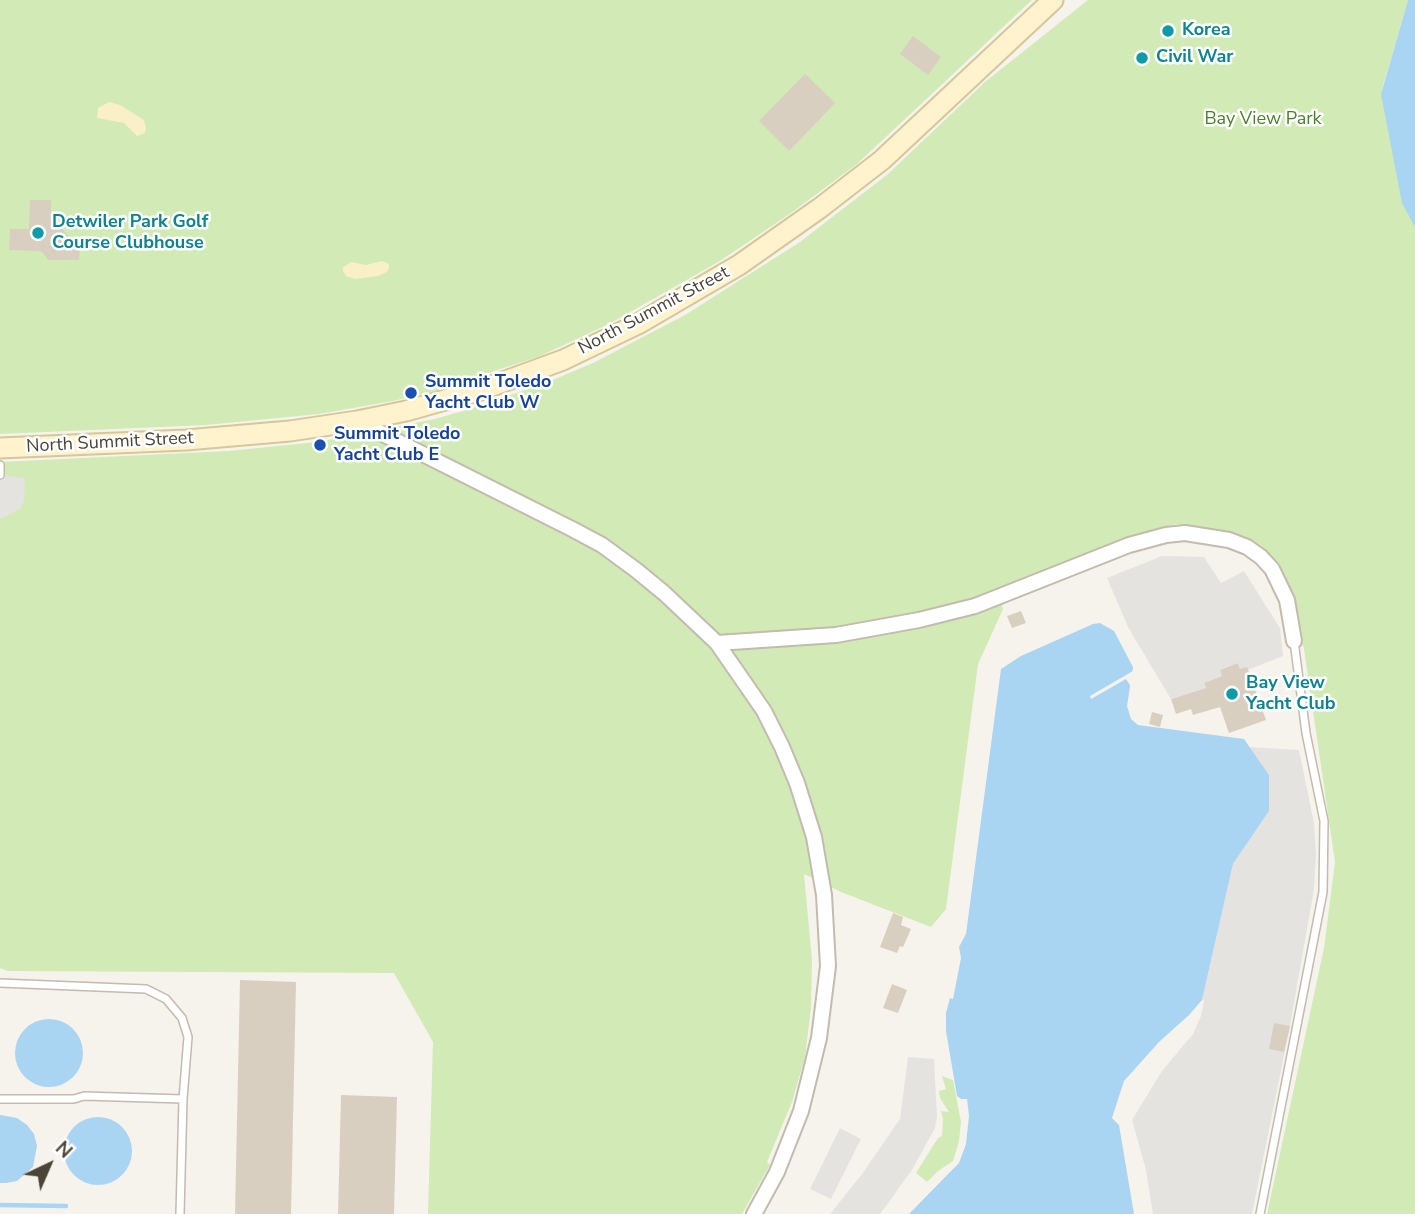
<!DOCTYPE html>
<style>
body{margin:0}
#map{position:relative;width:1415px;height:1214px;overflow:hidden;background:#f6f3ec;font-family:"Nunito Sans",sans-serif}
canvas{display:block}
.north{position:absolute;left:14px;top:1130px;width:70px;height:70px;-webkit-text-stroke:5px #fff;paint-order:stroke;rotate:44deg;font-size:19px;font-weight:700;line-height:28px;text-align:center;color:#4b4439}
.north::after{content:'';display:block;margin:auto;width:24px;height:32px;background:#4b4439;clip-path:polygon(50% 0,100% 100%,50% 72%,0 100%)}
</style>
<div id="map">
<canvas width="1415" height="1214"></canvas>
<div class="north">N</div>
</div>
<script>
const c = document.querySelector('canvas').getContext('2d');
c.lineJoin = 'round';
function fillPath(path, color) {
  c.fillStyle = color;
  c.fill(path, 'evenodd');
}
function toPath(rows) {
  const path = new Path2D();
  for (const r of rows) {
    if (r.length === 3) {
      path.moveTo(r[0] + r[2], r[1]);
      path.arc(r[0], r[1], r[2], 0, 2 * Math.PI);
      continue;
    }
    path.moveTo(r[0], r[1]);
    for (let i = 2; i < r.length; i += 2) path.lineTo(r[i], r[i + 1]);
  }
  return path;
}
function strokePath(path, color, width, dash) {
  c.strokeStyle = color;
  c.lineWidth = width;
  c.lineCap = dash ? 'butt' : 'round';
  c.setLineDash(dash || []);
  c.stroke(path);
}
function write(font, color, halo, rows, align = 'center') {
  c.font = font + ' "Nunito Sans",sans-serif';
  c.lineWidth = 5;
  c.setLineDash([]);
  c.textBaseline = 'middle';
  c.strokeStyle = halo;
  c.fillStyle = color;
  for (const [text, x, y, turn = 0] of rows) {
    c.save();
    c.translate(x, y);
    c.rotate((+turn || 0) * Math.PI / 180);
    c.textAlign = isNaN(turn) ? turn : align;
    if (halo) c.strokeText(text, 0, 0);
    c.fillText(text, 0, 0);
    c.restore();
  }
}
fillPath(toPath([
 [0,0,1032,0,857,164,791,213,720,261,609,324,540,356,435,391,393,401,319,414,206,425,0,434],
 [1088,0,1408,0,1382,89,1415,190,1415,1214,1267,1214,1324,948,1335,862,1304,649,1279,570,1261,546,1228,533,1176,524,1134,538,998,591,1003,609,978,664,946,909,931,927,841,892,804,874,812,960,811,1008,805,1057,792,1102,767,1162,770,1165,742,1214,428,1214,433,1042,394,973,8,971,0,968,0,462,228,451,318,442,435,419,483,405,555,379,593,363,685,315,800,242,888,174,985,82],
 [942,1076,953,1080,961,1122,959,1141,953,1161,938,1171,927,1182,916,1173,938,1138,942,1136,943,1119,941,1111,949,1112,940,1098,939,1091,946,1089]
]), '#d2eab5');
fillPath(toPath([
 [109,102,120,105,144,120,146,128,145,133,137,136,124,123,97,118,98,108],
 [382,261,389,264,389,268,387,272,378,276,355,279,346,276,343,271,343,267,351,262,366,265]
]), '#f9efc9');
fillPath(toPath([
 [0,475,25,478,24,501,20,509,0,519],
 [1162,556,1204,557,1221,583,1244,571,1280,628,1283,656,1248,670,1240,669,1238,663,1220,670,1222,676,1204,683,1206,688,1171,699,1128,627,1107,578],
 [1249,747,1299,750,1314,823,1316,853,1314,889,1290,1026,1252,1214,1153,1214,1146,1170,1132,1120,1162,1071,1193,1034,1201,1016,1204,1001,1202,1000,1233,864,1269,811,1269,775],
 [908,1057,934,1059,937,1117,935,1128,912,1170,880,1214,830,1214,862,1174,900,1119],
 [840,1128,861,1139,831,1199,810,1189]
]), '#e5e3e0');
fillPath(toPath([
 [1408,0,1415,0,1415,227,1402,203,1381,94],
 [1100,623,1114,631,1133,667,1127,706,1131,719,1138,725,1244,739,1269,775,1269,811,1233,864,1202,1000,1189,1015,1159,1042,1124,1081,1112,1118,1119,1125,1134,1214,909,1214,959,1163,966,1144,969,1116,967,1099,961,1099,957,1096,946,1031,946,1013,950,998,953,999,961,958,959,947,966,934,1001,669,1021,656,1093,624],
 [49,1053,34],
 [0,1115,17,1118,27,1125,34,1134,37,1146,33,1167,17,1181,6,1183,0,1183],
 [98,1151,34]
]), '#a9d4f2');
fillPath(toPath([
 [1133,671,1131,687,1126,679,1091,699,1090,696]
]), '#f6f3ec');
strokePath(toPath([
 [0,1205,66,1206]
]), '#a9d4f2', 4.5);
fillPath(toPath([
 [913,36,941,57,928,75,900,54],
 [805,74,835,103,789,151,759,121],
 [30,200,51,200,51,217,80,248,79,260,49,260,41,251,9,250,10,229,29,229],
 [1021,611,1026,623,1012,628,1007,616],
 [1238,663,1240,669,1247,667,1266,720,1229,733,1220,707,1193,715,1191,709,1176,714,1171,699,1206,688,1204,683,1222,676,1220,670],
 [1152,712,1163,715,1160,727,1149,724],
 [893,913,903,917,901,925,911,929,903,947,900,946,897,953,880,947],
 [240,980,296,982,291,1214,235,1214],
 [892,984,907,990,898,1013,883,1008],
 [1274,1023,1290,1026,1284,1052,1269,1049],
 [341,1095,397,1097,394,1214,338,1214]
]), '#d8cfc1');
const lane = toPath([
 [0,465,0,475],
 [0,983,146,989,166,999,182,1018,188,1037,183,1099,180,1214],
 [0,1099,74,1099,84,1096,183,1099],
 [1260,1214,1323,892,1324,821,1306,733,1294,641]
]);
const street = toPath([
 [357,421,572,529,602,545,636,570,664,593,717,643,764,711,782,747,797,783,814,837,824,895,828,966,819,1038,801,1111,777,1172,754,1214],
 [717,643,836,635,919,620,975,606,1129,545,1166,535,1185,533,1229,540,1247,547,1261,557,1272,569,1287,600,1294,641]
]);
const secondary = toPath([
 [0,448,186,440,290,431,357,421,406,411,481,390,563,360,638,324,739,265,820,208,882,160,1053,0]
]);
strokePath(lane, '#c2bbae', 10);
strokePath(street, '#c2bbae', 18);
strokePath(secondary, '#d6c79b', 23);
strokePath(lane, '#fff', 7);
strokePath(street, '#fff', 14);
strokePath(secondary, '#fff3cd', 19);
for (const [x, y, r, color] of [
 [1168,31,7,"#0f9aa8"],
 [1142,58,7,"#0f9aa8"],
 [38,233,7,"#0f9aa8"],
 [411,393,7,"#1a4fb4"],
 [320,445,7,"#1a4fb4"],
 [1232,694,7,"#0f9aa8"]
]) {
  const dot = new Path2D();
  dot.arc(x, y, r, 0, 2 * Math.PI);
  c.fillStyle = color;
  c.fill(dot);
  strokePath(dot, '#fff', 2.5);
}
write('bold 18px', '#0d838f', '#fff', [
 ["Korea",1182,31],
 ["Civil War",1156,58],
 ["Detwiler Park Golf",52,223],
 ["Course Clubhouse",52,244],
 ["Bay View",1246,684],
 ["Yacht Club",1246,705]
], 'left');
write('18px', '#4a7f2a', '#fff', [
 ["Bay View Park",1263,120]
]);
write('18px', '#4b4439', '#fff', [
 ["North Summit Street",654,311,-28],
 ["North Summit Street",110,443,-3]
]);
write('bold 18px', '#164399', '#fff', [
 ["Summit Toledo",425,383],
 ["Yacht Club W",425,404],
 ["Summit Toledo",334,435],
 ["Yacht Club E",334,456]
], 'left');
</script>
